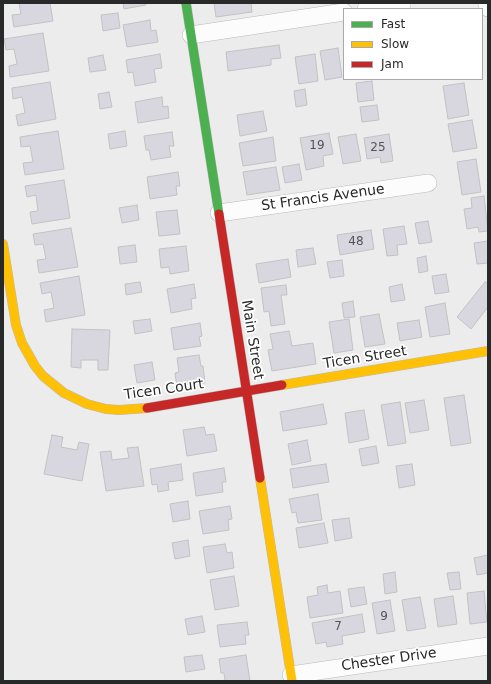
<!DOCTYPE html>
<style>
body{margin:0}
#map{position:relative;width:491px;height:684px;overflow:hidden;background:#ececec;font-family:"DejaVu Sans",sans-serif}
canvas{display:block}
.frame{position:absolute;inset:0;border:4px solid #282929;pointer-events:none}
.legend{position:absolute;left:343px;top:8px;width:140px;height:72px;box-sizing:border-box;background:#fff;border:1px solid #a9a9a9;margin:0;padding:5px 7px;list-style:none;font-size:12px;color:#282929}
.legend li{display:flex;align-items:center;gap:8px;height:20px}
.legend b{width:20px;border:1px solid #a9a9a9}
</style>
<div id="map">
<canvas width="491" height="684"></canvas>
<div class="frame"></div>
<ul class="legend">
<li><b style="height:5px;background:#4caf50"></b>Fast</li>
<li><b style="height:5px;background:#ffc107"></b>Slow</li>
<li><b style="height:5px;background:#c62828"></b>Jam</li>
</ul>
</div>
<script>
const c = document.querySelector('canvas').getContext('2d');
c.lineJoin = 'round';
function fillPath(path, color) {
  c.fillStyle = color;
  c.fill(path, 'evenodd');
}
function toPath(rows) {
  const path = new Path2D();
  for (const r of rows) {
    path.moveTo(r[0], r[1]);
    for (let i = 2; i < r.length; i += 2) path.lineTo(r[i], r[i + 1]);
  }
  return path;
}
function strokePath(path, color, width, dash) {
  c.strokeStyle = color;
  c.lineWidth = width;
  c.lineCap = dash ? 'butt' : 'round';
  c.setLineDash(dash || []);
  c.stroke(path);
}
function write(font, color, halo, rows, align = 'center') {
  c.font = font + ' "DejaVu Sans",sans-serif';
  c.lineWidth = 3.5;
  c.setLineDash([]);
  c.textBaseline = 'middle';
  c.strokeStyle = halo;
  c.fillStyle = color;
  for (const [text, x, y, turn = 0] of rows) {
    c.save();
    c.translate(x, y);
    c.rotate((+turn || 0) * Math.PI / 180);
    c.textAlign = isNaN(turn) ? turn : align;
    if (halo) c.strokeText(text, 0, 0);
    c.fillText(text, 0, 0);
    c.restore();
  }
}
const building = toPath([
 [19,3,50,3,53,21,14,27,12,15,21,14,19,3],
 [123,3,146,3,146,5,124,9,123,3],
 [214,3,251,3,252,12,216,17,214,3],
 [118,13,120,28,103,31,101,15,118,13],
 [150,20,151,31,156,30,158,42,127,47,123,25,150,20],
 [43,33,49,71,10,77,9,66,17,64,14,49,6,50,4,39,43,33],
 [279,45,281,58,271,59,271,65,228,71,226,52,279,45],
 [338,48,342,77,325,80,320,51,338,48],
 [160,54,162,68,154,69,156,82,135,86,133,72,128,73,126,60,160,54],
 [315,54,318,81,299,84,295,57,315,54],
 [103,55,106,70,90,72,88,58,103,55],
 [372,81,374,100,358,102,356,83,372,81],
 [50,82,56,119,18,126,16,115,25,113,22,97,13,99,12,88,50,82],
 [464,83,469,115,448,119,443,86,464,83],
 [305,89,307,105,296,107,294,91,305,89],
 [109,92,112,107,100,109,98,94,109,92],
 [162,97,163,107,168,106,169,118,138,123,135,102,162,97],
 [377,105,379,120,362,122,360,107,377,105],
 [263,111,267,131,240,136,237,115,263,111],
 [472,120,477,148,453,152,448,124,472,120],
 [58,131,64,169,25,175,23,163,33,162,30,146,21,147,20,137,58,131],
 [125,131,127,146,110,149,108,134,125,131],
 [172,132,174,146,169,146,171,157,151,160,149,150,146,150,144,136,172,132],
 [329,133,333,154,323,156,324,166,306,170,300,138,329,133],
 [356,134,361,161,343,164,338,137,356,134],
 [389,134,393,161,381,163,380,157,367,159,364,138,389,134],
 [273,137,276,161,243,166,239,143,273,137],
 [476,159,481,192,462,195,457,162,476,159],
 [299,164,302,180,285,183,282,167,299,164],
 [276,167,280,190,247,195,243,172,276,167],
 [178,172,180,186,176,186,177,195,150,199,147,177,178,172],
 [64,180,70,218,32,224,30,212,38,211,36,195,27,197,25,186,64,180],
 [484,196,488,231,479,232,478,227,467,229,464,209,472,208,471,198,484,196],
 [137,205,139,220,122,223,119,208,137,205],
 [177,210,180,234,159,236,156,212,177,210],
 [428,221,432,242,419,244,415,223,428,221],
 [404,226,407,244,397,245,398,255,387,256,383,229,404,226],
 [71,228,78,267,39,273,37,260,46,259,43,244,35,245,33,234,71,228],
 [371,230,374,249,340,255,337,235,371,230],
 [488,241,488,263,477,264,474,243,488,241],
 [135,245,137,262,120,264,118,247,135,245],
 [186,246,189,271,170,274,169,267,161,268,159,249,186,246],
 [313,248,316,264,298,267,296,250,313,248],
 [426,256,428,271,419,273,417,258,426,256],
 [288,259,291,277,259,283,256,264,288,259],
 [342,260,344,276,330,278,327,262,342,260],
 [446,274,449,292,435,294,432,276,446,274],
 [79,276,85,315,46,322,44,310,54,308,51,292,42,294,40,283,79,276],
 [140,282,142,292,126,295,125,284,140,282],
 [485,282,488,284,488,307,471,329,457,317,485,282],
 [194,284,196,298,191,299,192,309,171,313,167,289,194,284],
 [402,284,405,300,391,302,389,287,402,284],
 [286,285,287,295,281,295,285,324,271,326,269,311,264,312,261,288,286,285],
 [353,301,355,317,344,318,342,303,353,301],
 [445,303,450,334,430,337,425,307,445,303],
 [379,314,385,344,365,347,360,317,379,314],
 [150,319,152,331,135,334,133,321,150,319],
 [349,319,353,350,334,353,329,322,349,319],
 [419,320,422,337,400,341,397,323,419,320],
 [200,323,202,336,199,337,201,346,174,350,171,328,200,323],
 [72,329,110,330,108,370,98,370,98,360,81,360,81,368,71,367,72,329],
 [289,331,292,346,313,343,316,364,272,371,268,350,273,349,270,334,289,331],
 [199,355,201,366,203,366,205,383,177,387,175,373,179,372,177,358,199,355],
 [152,362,155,380,137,383,134,365,152,362],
 [464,395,471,443,451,446,444,398,464,395],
 [424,400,429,430,410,433,405,403,424,400],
 [400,402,406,443,388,446,381,405,400,402],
 [323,404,327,424,283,431,280,412,323,404],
 [364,410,369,439,349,443,345,413,364,410],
 [204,427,206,435,214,434,217,451,187,456,183,430,204,427],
 [52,435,63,437,61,447,77,450,79,442,89,444,82,481,44,474,52,435],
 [307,440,311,461,292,465,288,444,307,440],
 [376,446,379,463,362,466,359,449,376,446],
 [138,447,144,486,106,491,100,452,111,451,112,460,129,458,127,448,138,447],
 [181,464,183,480,168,482,169,490,158,492,157,484,152,485,150,469,181,464],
 [326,464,329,482,293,488,290,469,326,464],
 [412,464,415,485,399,488,396,466,412,464],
 [224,468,226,482,222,482,223,492,196,496,193,473,224,468],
 [318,494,322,520,298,523,296,512,292,513,289,499,318,494],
 [188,501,190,519,173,522,170,504,188,501],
 [230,506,232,519,228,520,229,530,203,534,199,511,230,506],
 [349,518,352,538,335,541,332,520,349,518],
 [324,523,328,543,299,548,296,528,324,523],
 [188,540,190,556,175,559,172,543,188,540],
 [225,544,227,553,232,552,234,568,207,573,203,547,225,544],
 [488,555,488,573,477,575,474,558,488,555],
 [395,572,397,592,385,594,383,574,395,572],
 [459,572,461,589,450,590,447,573,459,572],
 [234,576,239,606,215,610,210,580,234,576],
 [327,585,328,593,340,591,343,613,310,618,307,597,318,595,317,587,327,585],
 [364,587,367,604,351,607,348,589,364,587],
 [484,591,487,622,470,624,467,593,484,591],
 [453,596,457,624,438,627,434,599,453,596],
 [420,597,426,628,407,631,402,600,420,597],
 [390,600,395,631,377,634,372,603,390,600],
 [362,614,365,632,342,636,343,644,327,647,326,642,316,644,312,623,362,614],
 [202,616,205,632,188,635,185,619,202,616],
 [247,622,249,635,245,635,246,644,220,647,217,625,247,622],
 [202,655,205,669,186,672,184,657,202,655],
 [246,655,250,681,225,681,224,673,221,673,219,659,246,655]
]);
fillPath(building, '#d8d7df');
strokePath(building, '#c2c2c3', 1);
const street = toPath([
 [487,3,488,8],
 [366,9,402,4],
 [191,35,344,12],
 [219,213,428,183],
 [291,675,488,646]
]);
const fast = toPath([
 [186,3,219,214]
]);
const slow = toPath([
 [3,244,16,325,22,343,35,366,43,376,64,393,87,404,106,409,119,410,147,408],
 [282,385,488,351],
 [260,478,292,681]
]);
const jam = toPath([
 [219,214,260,478],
 [147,408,282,385]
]);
strokePath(street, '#bababa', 18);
strokePath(fast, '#bababa', 10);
strokePath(slow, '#bababa', 10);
strokePath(jam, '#bababa', 10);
strokePath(street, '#fcfcfc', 17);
strokePath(fast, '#4caf50', 9);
strokePath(slow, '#ffc107', 9);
strokePath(jam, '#c62828', 9);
write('12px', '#545456', null, [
 ["19",317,146],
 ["25",378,148],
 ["48",356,242],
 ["9",384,617],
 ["7",338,627]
]);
write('14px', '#282929', '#fff', [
 ["St Francis Avenue",323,198,-8],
 ["Main Street",252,340,81],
 ["Ticen Street",365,358,-9],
 ["Ticen Court",164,390,-8],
 ["Chester Drive",389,660,-8]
]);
</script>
